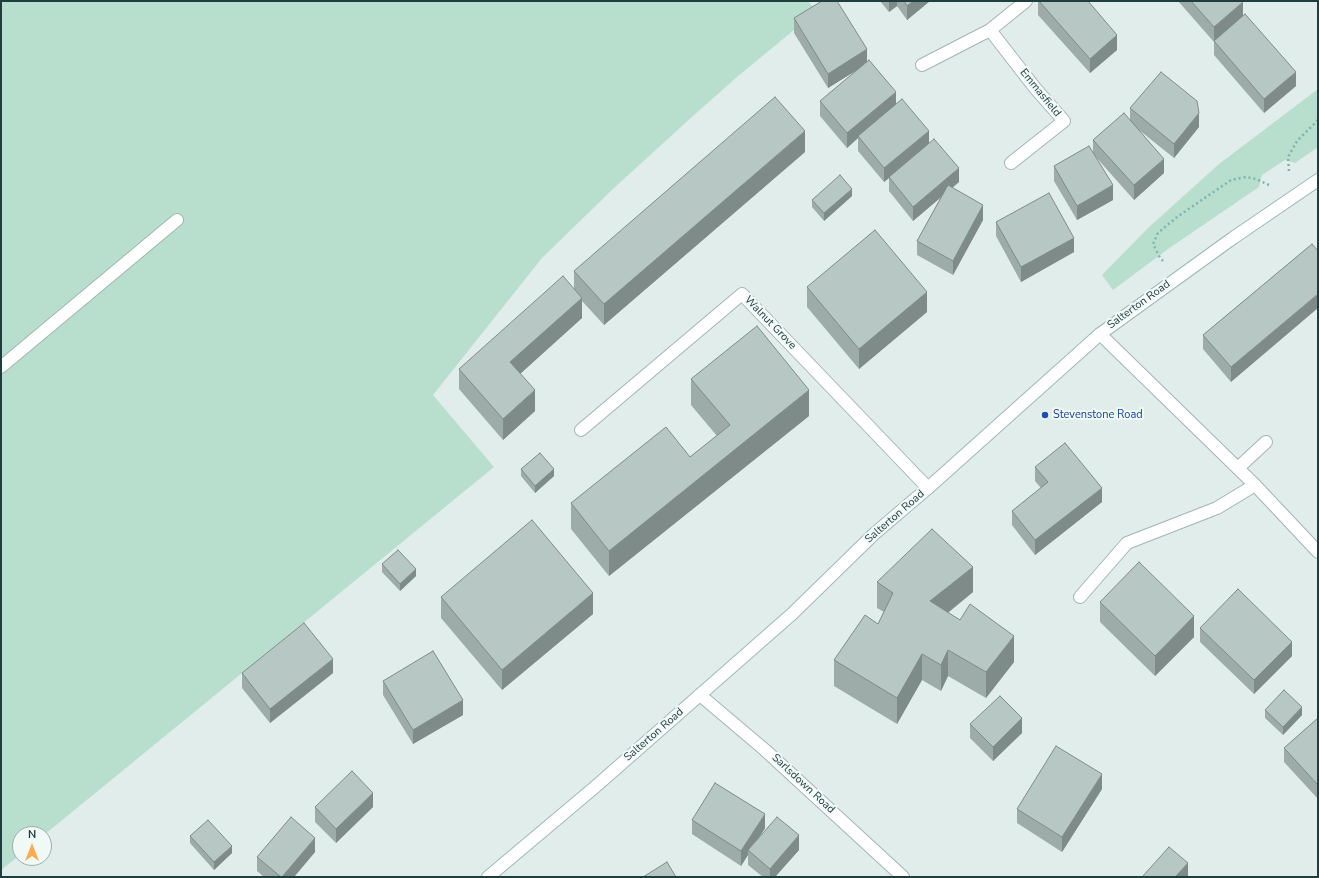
<!DOCTYPE html>
<style>
body{margin:0}
#map{position:relative;width:1319px;height:878px;overflow:hidden;background:#e1edea;font-family:"Nunito Sans",sans-serif}
canvas{display:block}
.frame{position:absolute;inset:0;border:2px solid #203e3e;pointer-events:none}
.north{position:absolute;left:12px;top:826px;width:40px;height:40px;box-sizing:border-box;background:#f1f9f7;border:1px solid #9daead;border-radius:50%;rotate:0deg;font-size:11px;font-weight:700;line-height:16px;text-align:center;color:#203e3e}
.north::after{content:'';display:block;margin:auto;width:14px;height:18px;background:#fca950;clip-path:polygon(50% 0,100% 100%,50% 72%,0 100%)}
</style>
<div id="map">
<canvas width="1319" height="878"></canvas>
<div class="frame"></div>
<div class="north">N</div>
</div>
<script>
const c = document.querySelector('canvas').getContext('2d');
c.lineJoin = 'round';
function fillPath(path, color) {
  c.fillStyle = color;
  c.fill(path, 'evenodd');
}
function toPath(rows) {
  const path = new Path2D();
  for (const r of rows) {
    path.moveTo(r[0], r[1]);
    for (let i = 2; i < r.length; i += 2) path.lineTo(r[i], r[i + 1]);
  }
  return path;
}
function strokePath(path, color, width, dash) {
  c.strokeStyle = color;
  c.lineWidth = width;
  c.lineCap = dash ? 'butt' : 'round';
  c.setLineDash(dash || []);
  c.stroke(path);
}
function write(font, color, halo, rows, align = 'center') {
  c.font = font + ' "Nunito Sans",sans-serif';
  c.lineWidth = 4;
  c.setLineDash([]);
  c.textBaseline = 'middle';
  c.strokeStyle = halo;
  c.fillStyle = color;
  for (const [text, x, y, turn = 0] of rows) {
    c.save();
    c.translate(x, y);
    c.rotate((+turn || 0) * Math.PI / 180);
    c.textAlign = isNaN(turn) ? turn : align;
    if (halo) c.strokeText(text, 0, 0);
    c.fillText(text, 0, 0);
    c.restore();
  }
}
fillPath(toPath([
 [1,1,808,1,817,11,737,77,693,116,614,188,542,258,433,395,494,467,44,835,20,834,20,855,1,870],
 [1318,89,1318,147,1295,163,1285,160,1262,175,1259,187,1168,249,1113,290,1102,275,1148,228,1219,164]
]), '#b8dfcd');
const service = toPath([
 [1,367,177,220],
 [1238,468,1266,442],
 [1080,597,1127,543,1217,508,1255,485]
]);
const minor = toPath([
 [990,30,1035,88,1064,121,1011,163],
 [922,65,990,30,1026,1],
 [1100,334,1255,485,1318,552],
 [581,430,742,294,928,488],
 [700,695,765,750,903,877]
]);
const secondary = toPath([
 [488,877,595,787,792,614,874,534,928,488,1100,334,1233,238,1318,180]
]);
strokePath(service, '#a3b5b3', 14);
strokePath(minor, '#a3b5b3', 14);
strokePath(secondary, '#9eb9b7', 14);
strokePath(toPath([
 [1289,171,1288,157,1297,141,1318,120],
 [1163,261,1159,256,1153,244,1158,233,1177,217,1231,180,1246,177,1256,179,1269,185]
]), '#7fb2b0', 2.5, [2, 3]);
strokePath(service, '#fff', 12);
strokePath(minor, '#fff', 12);
strokePath(secondary, '#fff', 12);
fillPath(toPath([
 [880,1,930,1,907,20,897,6,889,12],
 [1038,1,1088,1,1117,50,1090,73,1038,15],
 [1178,1,1242,1,1243,15,1296,86,1264,113,1214,55,1214,42],
 [794,18,867,62,896,105,929,144,959,182,952,188,983,220,953,275,917,255,917,241,941,197,913,221,889,191,889,178,884,182,858,151,858,138,847,148,820,116,820,101,858,69,828,88,794,33],
 [1130,108,1199,127,1174,158,1139,130,1164,173,1134,200,1095,156,1113,200,1077,220,1054,181,1054,166,1093,153,1093,140,1130,119],
 [805,152,604,325,582,301,582,318,520,374,535,411,503,440,459,389,459,369,574,289,574,271],
 [852,196,824,221,812,207,812,200],
 [996,222,1074,252,1021,282,996,236],
 [1312,244,1231,382,1203,349,1203,335],
 [807,287,927,312,859,369,807,307],
 [691,379,809,416,609,576,571,529,571,503,690,457,717,436,691,405],
 [1035,467,1102,502,1035,555,1012,525,1012,511,1041,488,1035,481],
 [521,469,554,476,535,493,521,476],
 [382,564,416,576,400,591,382,572],
 [877,582,973,592,948,613,1014,662,986,698,948,676,941,691,922,680,897,724,834,686,834,660,878,624,884,612,877,608],
 [441,597,593,614,502,690,441,618],
 [1100,602,1194,637,1155,676,1100,622],
 [1200,628,1292,656,1254,694,1200,642],
 [242,673,333,673,270,723,242,688],
 [383,681,463,715,413,744,383,695],
 [1265,710,1302,715,1283,735,1265,718],
 [1318,718,1318,799,1284,762,1284,748],
 [970,724,1022,733,993,761,970,738],
 [1102,789,1062,852,1017,823,1017,809],
 [315,807,373,807,336,843,315,822],
 [692,820,765,828,759,837,799,850,775,877,763,877,748,865,748,855,741,866,692,834],
 [190,836,232,853,214,870,190,843],
 [315,852,294,877,264,877,257,871,257,857]
]), '#9daba9');
fillPath(toPath([
 [889,1,897,1,897,6,889,12],
 [913,1,930,1,907,20,907,6],
 [1243,2,1243,17,1214,42,1214,27],
 [1117,35,1117,50,1090,73,1090,59],
 [867,49,867,64,828,88,828,74],
 [1296,72,1296,86,1264,113,1264,99],
 [896,92,896,106,858,136,858,138,847,148,847,133],
 [1199,113,1199,127,1174,158,1174,144],
 [805,131,805,152,604,325,604,304],
 [929,131,929,145,889,177,889,178,884,182,884,168],
 [1164,159,1164,173,1134,200,1134,185],
 [959,168,959,182,913,221,913,207],
 [1113,185,1113,200,1077,220,1077,206],
 [852,189,852,196,824,221,824,213],
 [983,205,983,220,953,275,953,261],
 [1074,238,1074,252,1021,282,1021,267],
 [927,292,927,312,859,369,859,349],
 [1318,294,1318,308,1231,382,1231,367],
 [582,298,582,318,510,383,510,362],
 [535,390,535,411,503,440,503,419],
 [809,390,809,416,609,576,609,551],
 [554,469,554,476,535,493,535,486],
 [1102,488,1102,502,1035,555,1035,540],
 [973,567,973,592,930,627,930,601],
 [416,569,416,576,400,591,400,584],
 [593,593,593,614,502,690,502,670],
 [1194,616,1194,637,1155,676,1155,656],
 [1014,636,1014,662,986,698,986,672],
 [1292,642,1292,656,1254,694,1254,680],
 [948,650,948,676,941,691,941,665],
 [922,654,922,680,897,724,897,698],
 [333,659,333,673,270,723,270,709],
 [463,700,463,715,413,744,413,730],
 [1302,707,1302,715,1283,735,1283,727],
 [1022,718,1022,733,993,761,993,747],
 [1102,774,1102,789,1062,852,1062,837],
 [373,793,373,807,336,843,336,829],
 [765,814,765,828,750,852,748,850,748,855,741,866,741,851],
 [799,835,799,850,775,877,770,877,770,869],
 [315,838,315,852,294,877,282,877],
 [232,846,232,853,214,870,214,862],
 [1188,863,1188,877,1175,877]
]), '#7f8b89');
const building = toPath([
 [822,1,837,1,867,49,828,74,794,18,822,1],
 [904,1,913,1,907,6,904,1],
 [1039,1,1088,1,1117,35,1090,59,1039,1],
 [1191,1,1242,1,1243,2,1214,27,1191,1],
 [1245,14,1296,72,1264,99,1214,41,1245,14],
 [869,60,896,92,847,133,820,101,869,60],
 [1161,72,1197,101,1199,113,1174,144,1130,108,1161,72],
 [775,97,805,131,604,304,574,271,775,97],
 [902,99,929,131,884,168,858,136,902,99],
 [1124,113,1164,159,1134,185,1093,140,1124,113],
 [934,139,959,168,913,207,889,177,934,139],
 [1089,146,1113,185,1077,206,1054,166,1089,146],
 [840,175,852,189,824,213,812,200,840,175],
 [948,185,983,205,953,261,917,241,948,185],
 [1049,193,1074,238,1021,267,996,222,1049,193],
 [875,230,927,292,859,349,807,287,875,230],
 [1312,244,1318,251,1318,294,1231,367,1203,335,1312,244],
 [563,276,582,298,510,362,535,390,503,419,459,369,563,276],
 [757,326,809,390,609,551,571,503,666,427,690,457,730,425,691,379,757,326],
 [1065,443,1102,488,1035,540,1012,511,1048,482,1035,467,1065,443],
 [540,453,554,469,535,486,521,469,540,453],
 [532,520,593,593,502,670,441,597,532,520],
 [932,529,973,567,930,601,960,620,970,604,1014,636,986,672,948,650,941,665,922,654,897,698,834,660,865,615,878,624,893,593,877,582,932,529],
 [398,550,416,569,400,584,382,564,398,550],
 [1139,562,1194,616,1155,656,1100,602,1139,562],
 [1238,589,1292,642,1254,680,1200,628,1238,589],
 [304,623,333,659,270,709,242,673,304,623],
 [433,651,463,700,413,730,383,681,433,651],
 [1284,690,1302,707,1283,727,1265,710,1284,690],
 [1000,696,1022,718,993,747,970,724,1000,696],
 [1318,718,1318,785,1284,748,1318,718],
 [1056,746,1102,774,1062,837,1017,809,1056,746],
 [352,771,373,793,336,829,315,807,352,771],
 [715,783,765,814,741,851,692,820,715,783],
 [291,817,315,838,282,877,281,877,257,857,291,817],
 [777,817,799,835,770,869,748,850,777,817],
 [208,820,232,846,214,862,190,836,208,820],
 [1169,847,1188,863,1175,877,1142,877,1169,847],
 [667,862,676,877,643,877,667,862]
]);
fillPath(building, '#b6c7c4');
strokePath(building, '#7f8b89', 1);
for (const [x, y, r, color] of [
 [1045,415,4,"#1a4fb4"]
]) {
  const dot = new Path2D();
  dot.arc(x, y, r, 0, 2 * Math.PI);
  c.fillStyle = color;
  c.fill(dot);
  strokePath(dot, '#f1f9f7', 1.5);
}
write('11px', '#203e3e', '#f1f9f7', [
 ["Emmasfield",1040,93,51],
 ["Salterton Road",1139,305,-36],
 ["Walnut Grove",770,323,46],
 ["Salterton Road",895,517,-41],
 ["Salterton Road",654,735,-41],
 ["Sarlsdown Road",803,784,43]
]);
write('11px', '#164399', '#f1f9f7', [
 ["Stevenstone Road",1053,415]
], 'left');
</script>
